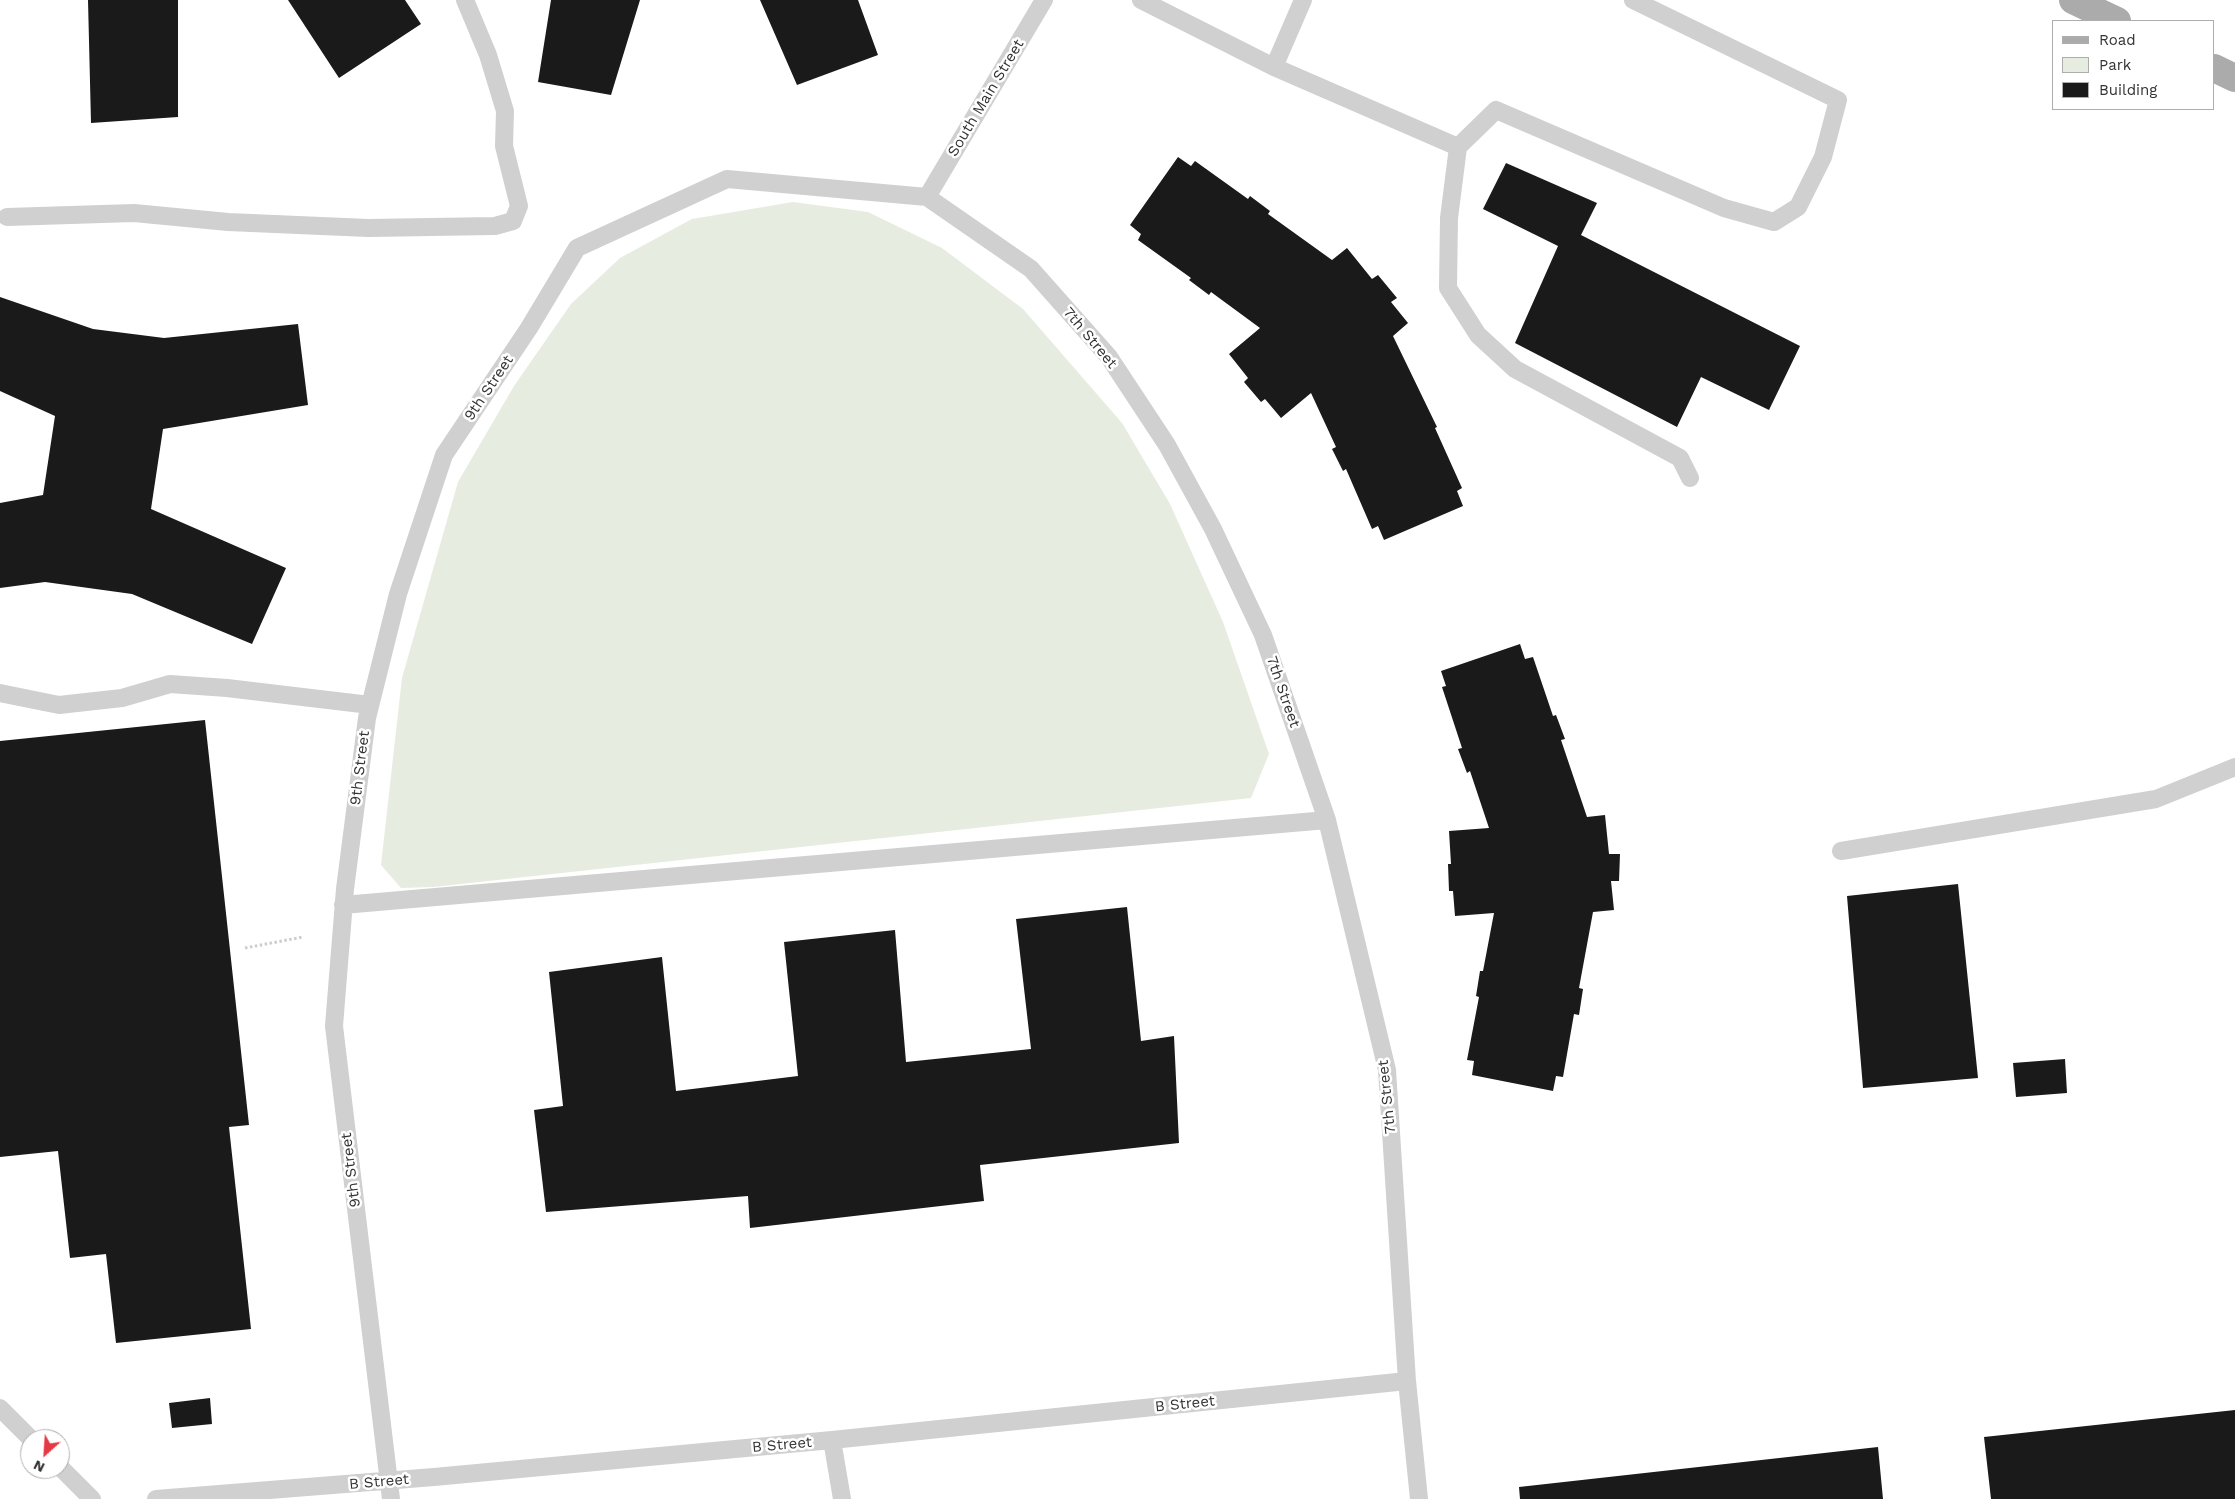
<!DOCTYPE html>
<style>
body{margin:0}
#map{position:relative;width:2235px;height:1499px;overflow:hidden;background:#fff;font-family:"Work Sans",sans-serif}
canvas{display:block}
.legend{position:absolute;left:2052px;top:20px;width:162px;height:90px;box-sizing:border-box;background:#fff;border:1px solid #adadad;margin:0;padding:6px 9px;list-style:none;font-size:15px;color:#333}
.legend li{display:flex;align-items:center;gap:10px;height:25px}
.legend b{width:25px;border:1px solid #adadad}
.north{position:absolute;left:20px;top:1429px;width:50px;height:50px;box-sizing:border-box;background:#fff;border:1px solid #adadad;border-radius:50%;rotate:206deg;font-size:14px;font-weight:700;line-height:20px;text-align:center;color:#333}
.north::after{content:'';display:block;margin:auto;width:18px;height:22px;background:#e63946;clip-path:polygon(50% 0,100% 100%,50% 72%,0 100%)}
</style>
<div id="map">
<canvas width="2235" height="1499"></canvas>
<ul class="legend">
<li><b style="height:6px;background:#ababab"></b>Road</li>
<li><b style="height:14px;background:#e6ecdf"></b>Park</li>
<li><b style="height:14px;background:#1a1a1a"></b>Building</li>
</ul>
<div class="north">N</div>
</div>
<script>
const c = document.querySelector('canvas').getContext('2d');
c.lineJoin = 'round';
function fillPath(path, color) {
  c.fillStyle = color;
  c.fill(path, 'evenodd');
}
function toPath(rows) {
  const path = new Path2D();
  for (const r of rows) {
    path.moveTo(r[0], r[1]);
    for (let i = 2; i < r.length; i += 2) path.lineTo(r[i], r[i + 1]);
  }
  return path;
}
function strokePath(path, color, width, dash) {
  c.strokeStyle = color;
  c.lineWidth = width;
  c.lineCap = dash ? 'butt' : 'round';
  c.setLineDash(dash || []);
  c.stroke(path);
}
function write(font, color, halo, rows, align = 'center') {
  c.font = font + ' "Work Sans",sans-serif';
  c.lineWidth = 5;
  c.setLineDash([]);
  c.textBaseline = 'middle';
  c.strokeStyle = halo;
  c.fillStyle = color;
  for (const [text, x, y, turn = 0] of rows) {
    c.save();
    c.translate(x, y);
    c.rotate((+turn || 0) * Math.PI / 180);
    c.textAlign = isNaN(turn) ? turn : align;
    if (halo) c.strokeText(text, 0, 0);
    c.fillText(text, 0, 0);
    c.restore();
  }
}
fillPath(toPath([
 [793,202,868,212,942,248,1023,309,1122,423,1170,504,1223,622,1269,754,1251,798,433,887,401,888,381,865,402,678,458,482,514,386,571,304,620,258,692,219]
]), '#e6ecdf');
fillPath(toPath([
 [88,0,178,0,178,117,91,123],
 [288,0,405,0,421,24,339,78],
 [551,0,640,0,611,95,538,82],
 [760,0,858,0,878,55,797,85],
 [1178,157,1191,166,1195,161,1248,199,1250,196,1270,211,1268,214,1332,260,1347,248,1372,279,1378,275,1397,298,1391,302,1408,323,1393,336,1437,427,1435,428,1462,488,1457,491,1463,506,1384,540,1378,526,1372,529,1346,469,1343,471,1332,449,1336,447,1311,393,1281,418,1265,399,1261,402,1244,382,1248,378,1229,354,1260,328,1211,292,1209,295,1189,280,1191,278,1138,240,1141,234,1130,225],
 [1506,163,1597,203,1581,235,1800,346,1769,410,1701,377,1677,427,1515,343,1558,246,1483,209],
 [0,297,93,329,164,338,298,324,308,405,163,429,151,509,286,568,252,644,132,594,45,582,0,588,0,503,43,495,55,416,0,391],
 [1520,644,1525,659,1533,657,1553,716,1556,715,1565,739,1561,740,1587,817,1605,815,1609,854,1620,854,1619,881,1611,881,1614,910,1593,912,1579,988,1583,989,1579,1015,1574,1014,1563,1077,1556,1076,1553,1091,1472,1075,1474,1061,1467,1060,1479,997,1476,996,1480,971,1483,971,1494,913,1455,916,1453,891,1449,891,1448,864,1451,864,1449,831,1489,828,1470,771,1467,773,1458,749,1462,748,1442,687,1446,686,1441,671],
 [205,720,249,1125,229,1127,251,1329,116,1343,106,1254,70,1258,58,1151,0,1157,0,741],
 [1958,884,1978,1078,1863,1088,1847,896],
 [1127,907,1141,1041,1174,1036,1179,1143,980,1165,984,1201,750,1228,748,1196,546,1212,534,1110,563,1106,549,972,662,957,676,1091,798,1076,784,942,895,930,906,1062,1031,1049,1016,919],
 [2065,1059,2067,1093,2016,1097,2013,1063],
 [210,1398,212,1424,172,1428,169,1403],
 [2235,1410,2235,1499,1991,1499,1984,1437],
 [1878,1447,1883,1499,1520,1499,1519,1487]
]), '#1a1a1a');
strokePath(toPath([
 [245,948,303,937]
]), '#cdcdcd', 3, [2.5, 2.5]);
strokePath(toPath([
 [1141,0,1274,67,1458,147,1449,218,1448,288,1478,335,1515,369,1680,458,1690,478],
 [1274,67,1303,0],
 [1458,147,1496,110,1724,208,1774,222,1798,207,1823,157,1838,100,1633,0],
 [927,197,1044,0],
 [7,217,134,213,228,222,368,228,495,226,513,221,519,206,504,146,505,111,488,55,465,0],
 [0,693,59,705,122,698,170,684,227,688,370,705],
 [1841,851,2156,799,2235,767],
 [343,905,1327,820],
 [0,1408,31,1439],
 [832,1440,842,1499],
 [60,1467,92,1499],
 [156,1499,434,1477,832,1440,1407,1381],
 [391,1499,334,1026,345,889,367,718,398,594,444,455,529,328,577,248,727,179,927,197,1031,269,1109,357,1167,445,1213,529,1263,635,1327,820,1387,1070,1407,1381,1419,1499]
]), '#d0d0d0', 18);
strokePath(toPath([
 [2073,0,2117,21],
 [2214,68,2235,78]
]), '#ababab', 28);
write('15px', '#333', '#fff', [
 ["South Main Street",986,98,-59],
 ["7th Street",1090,338,50],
 ["9th Street",489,388,-56],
 ["7th Street",1283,692,71],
 ["9th Street",360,768,-83],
 ["7th Street",1387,1097,-96],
 ["9th Street",351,1170,-97],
 ["B Street",1185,1404,-6],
 ["B Street",782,1445,-5],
 ["B Street",379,1482,-5]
]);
</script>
